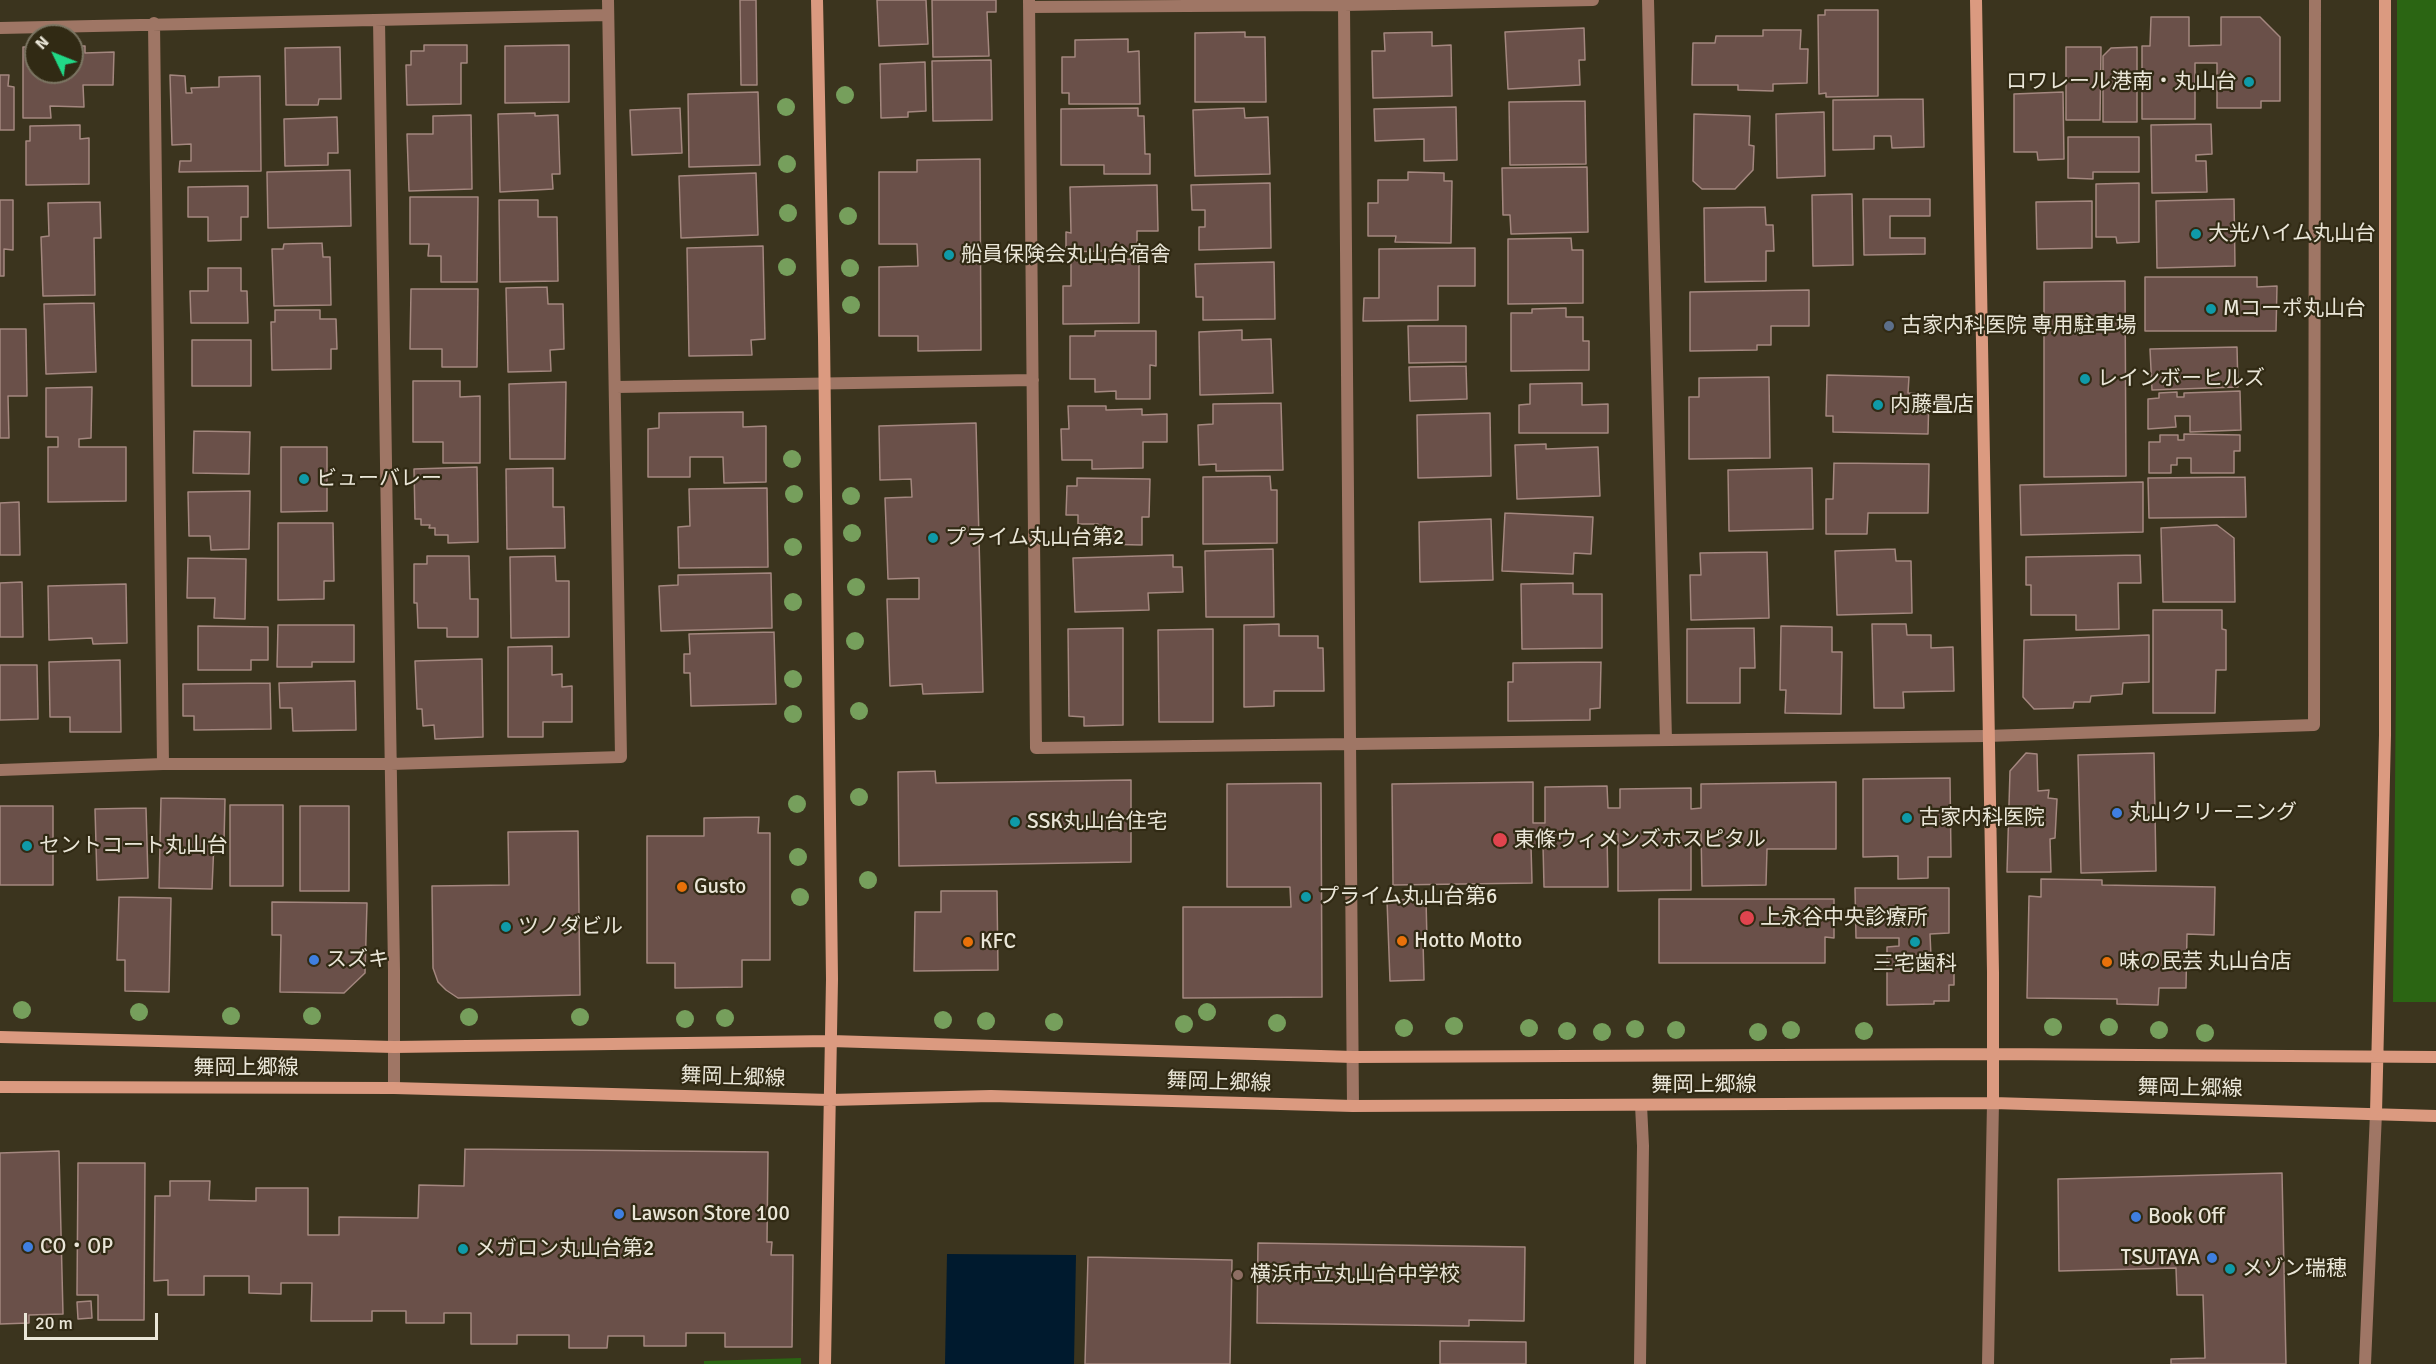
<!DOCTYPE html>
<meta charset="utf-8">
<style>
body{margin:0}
#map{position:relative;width:2436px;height:1364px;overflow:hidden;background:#3b341e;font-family:Signika,sans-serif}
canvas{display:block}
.north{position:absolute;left:24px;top:24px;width:60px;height:60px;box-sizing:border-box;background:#312a14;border:2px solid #7b7562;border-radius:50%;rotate:313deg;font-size:16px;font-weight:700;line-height:24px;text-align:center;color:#eae6d8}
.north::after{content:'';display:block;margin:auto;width:21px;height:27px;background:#21d887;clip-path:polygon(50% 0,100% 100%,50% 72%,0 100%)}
.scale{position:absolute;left:24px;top:1313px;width:134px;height:27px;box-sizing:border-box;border:3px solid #eae6d8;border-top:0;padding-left:8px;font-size:18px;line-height:21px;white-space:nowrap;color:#eae6d8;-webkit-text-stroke:4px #312a14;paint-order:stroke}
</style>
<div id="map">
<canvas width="2436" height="1364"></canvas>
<div class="north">N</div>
<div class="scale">20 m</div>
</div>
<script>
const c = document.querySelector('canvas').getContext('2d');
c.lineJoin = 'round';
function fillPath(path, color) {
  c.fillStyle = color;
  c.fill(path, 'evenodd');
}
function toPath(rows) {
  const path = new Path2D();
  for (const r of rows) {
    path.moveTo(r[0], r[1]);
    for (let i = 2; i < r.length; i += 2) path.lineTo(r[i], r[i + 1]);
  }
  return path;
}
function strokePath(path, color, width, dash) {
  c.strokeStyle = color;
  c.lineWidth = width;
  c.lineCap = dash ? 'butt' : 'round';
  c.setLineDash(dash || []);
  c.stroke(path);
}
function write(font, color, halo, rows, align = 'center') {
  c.font = font + ' Signika,"Noto Sans JP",sans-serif';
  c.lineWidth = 4.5;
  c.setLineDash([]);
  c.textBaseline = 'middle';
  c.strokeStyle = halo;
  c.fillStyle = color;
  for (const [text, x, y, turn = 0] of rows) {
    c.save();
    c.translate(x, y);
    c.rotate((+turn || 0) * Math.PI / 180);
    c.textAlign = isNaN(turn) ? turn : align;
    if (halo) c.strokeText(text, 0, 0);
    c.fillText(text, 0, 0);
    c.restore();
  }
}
fillPath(toPath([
 [2397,0,2436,0,2436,1002,2393,1002,2396,680],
 [801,1358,801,1364,704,1364,704,1361]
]), '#2b6513');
fillPath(toPath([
 [947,1254,1076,1255,1074,1364,945,1364]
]), '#001a2e');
const building = toPath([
 [740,0,756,0,757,85,741,85,740,0],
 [877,0,926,0,928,44,879,46,877,0],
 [932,0,996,0,996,12,987,12,989,56,933,57,932,0],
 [1825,10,1878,10,1878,96,1826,97,1826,93,1819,94,1818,15,1825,15,1825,10],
 [2151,17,2189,17,2189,46,2221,45,2221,17,2260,17,2280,37,2280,101,2261,101,2261,108,2217,108,2217,63,2195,63,2195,119,2142,119,2142,46,2150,46,2151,17],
 [1584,28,1585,60,1579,60,1580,85,1508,89,1505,32,1584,28],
 [1763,30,1801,30,1800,49,1808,49,1807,83,1773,84,1773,91,1738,90,1738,85,1692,85,1693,43,1715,43,1716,36,1763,36,1763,30],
 [1245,32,1245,37,1265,37,1266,102,1195,102,1195,33,1245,32],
 [1432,32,1432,46,1451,45,1452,96,1373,98,1372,51,1385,51,1384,33,1432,32],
 [1128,39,1128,52,1139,51,1140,104,1069,104,1069,93,1062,93,1062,57,1075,57,1075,40,1128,39],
 [424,45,467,45,467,63,461,63,461,104,407,105,406,65,411,65,411,51,424,51,424,45],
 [569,45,569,102,505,103,505,46,569,45],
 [72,46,85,46,85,53,114,52,113,85,83,85,84,107,50,106,51,118,23,118,23,47,36,47,36,72,72,72,72,46],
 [340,47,341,99,319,99,318,105,286,105,285,48,340,47],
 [2066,47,2101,47,2100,120,2066,120,2066,47],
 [2137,47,2137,122,2103,122,2103,56,2111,48,2137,47],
 [991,60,992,120,933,121,932,61,991,60],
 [925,62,926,111,908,112,908,117,881,118,880,64,925,62],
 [0,75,9,75,8,86,14,87,14,130,0,130,0,75],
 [170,75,185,76,186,93,192,93,191,88,219,87,219,77,260,76,261,171,179,172,180,161,191,161,191,144,172,145,170,75],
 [758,92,760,165,689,167,688,94,758,92],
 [2063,92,2064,159,2038,160,2037,152,2014,152,2014,94,2063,92],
 [1923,99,1924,147,1892,148,1891,136,1874,136,1874,149,1833,150,1833,100,1923,99],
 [1585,101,1586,164,1510,165,1509,102,1585,101],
 [1456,107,1457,160,1424,161,1424,139,1375,141,1374,109,1456,107],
 [680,108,682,153,632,155,630,110,680,108],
 [1138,108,1138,116,1144,116,1145,154,1150,154,1150,174,1104,174,1104,165,1061,165,1061,109,1138,108],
 [1244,108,1245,118,1268,117,1270,174,1195,176,1193,110,1244,108],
 [1824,112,1825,176,1777,178,1776,114,1824,112],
 [535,113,535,116,558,115,560,174,552,174,553,189,500,192,498,114,535,113],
 [1694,114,1750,116,1749,145,1754,146,1753,170,1735,189,1702,189,1693,181,1694,114],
 [471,115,472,189,409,191,407,134,433,134,433,116,471,115],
 [337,117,338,153,328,153,328,165,285,166,284,119,337,117],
 [2211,124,2212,154,2196,155,2196,161,2206,161,2207,192,2152,193,2151,125,2211,124],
 [80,125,80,139,89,138,89,184,26,185,26,141,30,141,30,126,80,125],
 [2068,137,2139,137,2139,172,2093,172,2093,179,2068,178,2068,137],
 [980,159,981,350,918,351,918,336,879,336,879,267,918,266,917,244,879,244,879,172,917,172,917,160,980,159],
 [1587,167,1588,232,1511,234,1510,215,1503,215,1502,168,1587,167],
 [350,170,351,226,268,228,267,172,350,170],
 [1408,172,1444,173,1444,181,1452,181,1451,243,1395,242,1396,236,1368,236,1368,203,1378,203,1378,180,1408,180,1408,172],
 [756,173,758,235,681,238,679,176,756,173],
 [1270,183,1271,248,1199,250,1199,227,1205,227,1205,210,1192,210,1191,185,1270,183],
 [2139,183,2139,242,2117,243,2116,237,2096,237,2096,184,2139,183],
 [1157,185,1158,231,1137,231,1137,250,1066,252,1066,232,1071,233,1070,187,1157,185],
 [248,186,248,217,241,217,241,240,208,241,208,217,188,217,188,187,248,186],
 [1852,194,1853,265,1813,266,1812,195,1852,194],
 [410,197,478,197,477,282,441,282,441,256,428,256,429,244,410,244,410,197],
 [1863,199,1930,199,1930,216,1890,216,1890,238,1925,238,1925,254,1864,255,1863,199],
 [2234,199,2235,266,2157,268,2156,201,2234,199],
 [0,200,13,200,13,250,4,249,4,276,0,276,0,200],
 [499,200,538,200,538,217,557,217,558,281,500,282,499,200],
 [2092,201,2092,248,2037,249,2036,202,2092,201],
 [100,202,101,238,94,238,95,295,43,296,41,237,49,236,48,203,100,202],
 [1765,207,1766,225,1773,225,1774,251,1766,251,1766,281,1705,282,1704,208,1765,207],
 [1571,238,1572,250,1583,250,1583,303,1508,304,1508,239,1571,238],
 [322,243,323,257,330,257,331,305,274,306,272,249,283,249,284,244,322,243],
 [763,246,765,339,751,340,752,355,689,356,687,248,763,246],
 [1475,248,1475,286,1438,286,1438,320,1363,321,1364,298,1379,298,1379,249,1475,248],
 [1139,259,1139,323,1063,324,1063,286,1071,286,1071,260,1139,259],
 [1274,262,1275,319,1203,320,1203,297,1196,297,1195,264,1274,262],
 [208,268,241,268,241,291,247,291,248,323,191,323,190,291,208,291,208,268],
 [2145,277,2257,277,2257,287,2277,286,2276,331,2145,331,2145,277],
 [2125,281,2126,476,2044,477,2044,282,2125,281],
 [547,287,548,304,563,304,564,349,550,350,551,371,508,372,506,288,547,287],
 [411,289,478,289,477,367,442,367,442,349,410,349,411,289],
 [1809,290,1809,326,1771,326,1771,345,1757,345,1757,350,1690,351,1690,292,1809,290],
 [94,303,96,372,46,374,44,304,94,303],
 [1566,308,1566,317,1583,317,1583,341,1589,341,1589,370,1511,371,1511,313,1532,313,1532,309,1566,308],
 [275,310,320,310,320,319,336,319,337,349,331,349,331,369,272,370,271,322,275,322,275,310],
 [1408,326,1466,326,1466,362,1409,363,1408,326],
 [0,329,26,329,27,396,8,396,9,438,0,438,0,329],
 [1242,330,1242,340,1271,339,1273,393,1200,395,1199,332,1242,330],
 [1095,331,1156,331,1156,366,1150,365,1150,399,1116,399,1116,391,1095,392,1095,379,1070,379,1070,336,1095,336,1095,331],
 [192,340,251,340,251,386,192,386,192,340],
 [2237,347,2238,387,2152,390,2150,349,2237,347],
 [1466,366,1467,399,1410,401,1409,367,1466,366],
 [1827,375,1909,377,1908,393,1929,394,1928,434,1833,432,1833,416,1826,416,1827,375],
 [1769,377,1770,458,1689,459,1689,397,1699,397,1699,378,1769,377],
 [413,381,460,381,460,397,480,396,480,463,443,463,443,442,413,442,413,381],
 [566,382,565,459,510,459,509,384,566,382],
 [1582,383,1582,405,1608,404,1608,433,1519,433,1519,405,1530,404,1530,384,1582,383],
 [92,387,91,438,79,439,79,447,126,447,126,501,48,502,48,447,58,447,58,437,46,437,46,388,92,387],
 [2240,391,2241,430,2190,432,2190,416,2175,416,2176,427,2148,429,2148,399,2159,398,2159,393,2177,392,2177,397,2184,397,2184,393,2240,391],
 [1281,403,1283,470,1216,471,1216,464,1199,465,1198,425,1213,424,1213,404,1281,403],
 [1068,406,1106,406,1106,410,1142,409,1142,415,1167,414,1167,442,1143,442,1143,468,1092,469,1092,460,1062,460,1061,429,1069,429,1068,406],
 [743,412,743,427,766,426,766,482,724,483,723,457,690,457,690,477,648,477,648,429,659,428,659,413,743,412],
 [1490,413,1491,476,1418,478,1417,415,1490,413],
 [976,423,983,692,923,694,922,684,890,686,887,599,919,599,919,578,888,579,885,498,912,497,911,479,880,480,879,426,976,423],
 [194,431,250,432,249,474,193,473,194,431],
 [2184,434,2240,435,2240,451,2234,451,2234,473,2191,473,2191,458,2177,458,2177,465,2171,465,2171,473,2149,473,2149,442,2160,442,2160,435,2178,435,2178,440,2184,440,2184,434],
 [1546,444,1546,449,1598,447,1600,496,1517,499,1515,445,1546,444],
 [281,447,327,447,327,511,281,512,281,447],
 [1834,463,1929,464,1928,513,1868,513,1867,534,1826,534,1826,499,1833,499,1834,463],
 [477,467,478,542,448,543,448,535,435,535,435,528,429,528,430,525,421,525,421,519,415,519,414,469,477,467],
 [553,468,553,507,564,507,565,548,507,549,506,469,553,468],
 [1812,468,1813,529,1729,531,1728,470,1812,468],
 [1270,476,1271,490,1277,490,1277,543,1203,544,1203,477,1270,476],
 [2245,477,2246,517,2149,518,2148,478,2245,477],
 [1077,478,1150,479,1149,517,1142,517,1142,545,1098,544,1098,524,1078,524,1078,515,1066,515,1067,486,1077,486,1077,478],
 [2143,482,2143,532,2021,535,2020,485,2143,482],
 [767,488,768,567,679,568,678,527,690,526,689,489,767,488],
 [250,491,249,549,211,550,210,536,189,536,188,492,250,491],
 [19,502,20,555,0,555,0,503,19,502],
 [1505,513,1593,517,1591,554,1574,553,1573,574,1502,571,1505,513],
 [1491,519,1493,580,1420,582,1419,522,1491,519],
 [278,523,333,523,334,581,324,581,324,599,278,600,278,523],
 [2217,525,2234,538,2235,602,2163,602,2161,528,2217,525],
 [1273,549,1274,617,1206,617,1205,551,1273,549],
 [1895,549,1896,561,1911,561,1912,613,1837,615,1835,551,1895,549],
 [1767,552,1769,618,1691,620,1690,575,1701,575,1700,553,1767,552],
 [1173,555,1173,567,1182,567,1183,592,1148,593,1149,610,1075,612,1073,558,1173,555],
 [2140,555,2141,583,2118,583,2119,629,2076,630,2076,615,2031,615,2031,585,2026,585,2026,557,2140,555],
 [427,556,469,556,470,599,478,599,478,637,447,637,447,628,418,628,417,603,414,603,414,564,427,564,427,556],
 [555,556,556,581,569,581,569,637,511,638,510,557,555,556],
 [188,558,246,559,245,619,214,618,215,598,187,598,188,558],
 [771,573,772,628,661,631,659,586,678,585,678,575,771,573],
 [22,582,23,637,0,637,0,583,22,582],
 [1573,583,1573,594,1602,594,1602,648,1522,649,1521,584,1573,583],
 [126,584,127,643,93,644,92,638,49,640,48,586,126,584],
 [2153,610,2222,610,2222,629,2226,630,2226,670,2216,670,2215,713,2153,713,2153,610],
 [1279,624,1279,636,1318,636,1318,648,1323,648,1324,691,1274,691,1274,706,1244,707,1244,625,1279,624],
 [1872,624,1906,624,1907,635,1931,635,1931,648,1953,647,1954,691,1903,692,1904,708,1874,708,1872,624],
 [278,625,354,625,354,662,312,662,312,667,277,667,278,625],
 [198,626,268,627,268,660,251,660,251,670,198,670,198,626],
 [1781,626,1832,627,1832,652,1842,652,1841,714,1785,713,1786,690,1780,690,1781,626],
 [1123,628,1123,725,1084,726,1084,717,1069,716,1068,629,1123,628],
 [1754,628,1755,668,1740,668,1740,703,1687,703,1687,629,1754,628],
 [1213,629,1213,722,1159,722,1158,630,1213,629],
 [774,632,776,704,691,706,690,673,684,673,684,654,690,654,689,634,774,632],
 [2149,635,2149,682,2123,683,2122,694,2091,696,2090,702,2074,702,2073,708,2034,709,2023,697,2024,640,2149,635],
 [552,646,552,675,562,674,562,687,572,686,572,722,543,722,543,737,508,737,508,647,552,646],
 [482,659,483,737,435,739,434,725,423,726,422,709,417,709,415,661,482,659],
 [120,660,121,732,70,732,70,717,50,717,49,662,120,660],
 [1601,662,1600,708,1590,709,1590,720,1508,721,1508,682,1513,682,1513,663,1601,662],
 [0,665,37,665,38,719,0,720,0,665],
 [355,681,356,730,293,731,292,708,280,708,279,683,355,681],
 [270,683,271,729,194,730,194,716,183,716,183,684,270,683],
 [2026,753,2037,754,2038,791,2049,790,2048,798,2057,799,2055,838,2050,839,2051,872,2007,872,2010,771,2026,753],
 [2154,753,2156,871,2081,873,2078,755,2154,753],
 [935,771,936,783,1131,780,1131,862,899,866,898,772,935,771],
 [1950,778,1951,857,1928,857,1928,878,1898,879,1898,856,1863,857,1863,779,1950,778],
 [1533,782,1533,823,1545,823,1545,787,1607,786,1608,808,1620,808,1620,789,1691,788,1691,809,1701,808,1701,784,1836,782,1836,849,1767,849,1766,885,1702,886,1701,831,1691,831,1691,890,1618,891,1618,834,1607,834,1608,887,1544,887,1543,845,1531,846,1532,883,1393,885,1392,784,1533,782],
 [1321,783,1322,997,1183,998,1183,907,1291,907,1290,887,1227,887,1227,784,1321,783],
 [161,798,225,799,224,842,214,842,212,889,159,888,161,798],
 [230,805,283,805,283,886,230,886,230,805],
 [0,806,53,806,53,885,0,885,0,806],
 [300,806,349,806,349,891,300,891,300,806],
 [146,808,148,878,97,880,95,809,146,808],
 [759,817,758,833,770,833,770,960,742,960,742,987,675,988,675,963,647,963,647,836,704,836,704,818,759,817],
 [578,831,580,995,458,998,446,990,438,982,433,968,432,886,509,885,508,832,578,831],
 [2041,879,2102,880,2102,885,2215,887,2214,935,2187,934,2186,988,2159,988,2158,1005,2117,1004,2117,999,2027,998,2029,896,2041,897,2041,879],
 [1855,888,1949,888,1949,933,1930,934,1931,957,1954,957,1954,985,1949,985,1949,1001,1934,1001,1934,1004,1887,1005,1887,947,1899,946,1899,938,1856,938,1855,888],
 [941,891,997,891,998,970,914,971,915,912,941,912,941,891],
 [119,897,171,898,169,992,125,991,125,960,117,960,119,897],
 [1426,899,1427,941,1423,941,1424,980,1390,981,1387,900,1426,899],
 [1659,899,1834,899,1834,938,1825,937,1825,963,1659,963,1659,899],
 [272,902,367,903,365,973,344,993,280,992,281,935,272,935,272,902],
 [465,1149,768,1152,767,1242,772,1242,771,1255,793,1255,792,1347,725,1347,725,1333,686,1333,686,1346,644,1346,644,1336,608,1336,607,1348,569,1348,569,1335,517,1335,517,1344,471,1344,471,1313,444,1313,444,1323,406,1323,406,1311,372,1311,372,1321,311,1321,312,1283,281,1283,281,1294,249,1293,249,1276,204,1276,204,1295,168,1295,168,1280,154,1281,155,1196,170,1196,170,1181,210,1181,209,1200,256,1201,256,1188,308,1188,308,1235,339,1235,339,1217,418,1218,419,1185,464,1186,465,1149],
 [59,1151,63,1314,29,1315,29,1323,0,1324,0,1153,59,1151],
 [78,1163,145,1163,144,1320,98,1320,98,1295,77,1295,78,1163],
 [2282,1173,2286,1364,2171,1364,2171,1359,2205,1358,2203,1295,2177,1295,2176,1268,2059,1271,2058,1179,2282,1173],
 [1258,1243,1525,1247,1524,1321,1469,1320,1469,1326,1257,1323,1258,1243],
 [1088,1257,1232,1260,1230,1364,1085,1364,1088,1257],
 [91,1301,92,1318,78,1319,77,1302,91,1301],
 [1440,1341,1526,1342,1526,1364,1440,1364,1440,1341]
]);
fillPath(building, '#6a5049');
strokePath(building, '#a4877f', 1.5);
strokePath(toPath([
 [1029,0,1036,748,1987,736,2314,725,2315,0],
 [1648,0,1666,740],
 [1344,5,1353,1106],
 [1029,7,1344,5,1593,0],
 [379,20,394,970,394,1088],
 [154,23,163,764],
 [0,28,608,15],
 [616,387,1033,380],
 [0,770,163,764,391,764,621,757,608,0],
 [1640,1364,1643,1146,1641,1105],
 [1988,1364,1993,1103],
 [2365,1364,2376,1113]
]), '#9f7665', 12);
strokePath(toPath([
 [817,0,824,337,832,979,825,1364],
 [1976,0,1993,972,1993,1103],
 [0,1037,394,1047,831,1041,1353,1057,1993,1054,2436,1057],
 [0,1087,394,1088,830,1100,991,1096,1353,1106,1993,1103,2436,1116],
 [2376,1113,2385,735,2385,0]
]), '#db9a80', 12);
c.fillStyle = '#769f5c';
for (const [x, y] of [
 [845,95],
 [786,107],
 [787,164],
 [788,213],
 [848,216],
 [787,267],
 [850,268],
 [851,305],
 [792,459],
 [794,494],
 [851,496],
 [852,533],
 [793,547],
 [856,587],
 [793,602],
 [855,641],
 [793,679],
 [859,711],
 [793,714],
 [859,797],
 [797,804],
 [798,857],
 [868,880],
 [800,897],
 [22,1010],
 [139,1012],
 [1207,1012],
 [231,1016],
 [312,1016],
 [469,1017],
 [580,1017],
 [725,1018],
 [685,1019],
 [943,1020],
 [986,1021],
 [1054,1022],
 [1277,1023],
 [1184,1024],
 [1454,1026],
 [2053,1027],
 [2109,1027],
 [1404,1028],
 [1529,1028],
 [1635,1029],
 [1676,1030],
 [1791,1030],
 [2159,1030],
 [1567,1031],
 [1864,1031],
 [1602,1032],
 [1758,1032],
 [2205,1033]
]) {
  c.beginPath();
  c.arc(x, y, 9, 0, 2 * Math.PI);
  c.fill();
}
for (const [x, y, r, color] of [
 [2249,82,6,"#0f9aa8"],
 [2196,234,6,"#0f9aa8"],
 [949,255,6,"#0f9aa8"],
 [2211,309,6,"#0f9aa8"],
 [1889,326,6,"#5c6f8a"],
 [2085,379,6,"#0f9aa8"],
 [1878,405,6,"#0f9aa8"],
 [304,479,6,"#0f9aa8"],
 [933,538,6,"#0f9aa8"],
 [2117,813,6,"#3f7fe0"],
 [1907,818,6,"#0f9aa8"],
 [1015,822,6,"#0f9aa8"],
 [1500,840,8,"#e0444e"],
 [27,846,6,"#0f9aa8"],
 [682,887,6,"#e8710a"],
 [1306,897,6,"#0f9aa8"],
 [1747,918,8,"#e0444e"],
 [506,927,6,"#0f9aa8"],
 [1402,941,6,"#e8710a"],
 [968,942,6,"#e8710a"],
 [1915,942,6,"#0f9aa8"],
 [314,960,6,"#3f7fe0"],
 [2107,962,6,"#e8710a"],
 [619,1214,6,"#3f7fe0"],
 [2136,1217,6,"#3f7fe0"],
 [28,1247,6,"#3f7fe0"],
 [463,1249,6,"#0f9aa8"],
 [2212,1258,6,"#3f7fe0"],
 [2230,1269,6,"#0f9aa8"],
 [1238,1275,6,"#8d6e63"]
]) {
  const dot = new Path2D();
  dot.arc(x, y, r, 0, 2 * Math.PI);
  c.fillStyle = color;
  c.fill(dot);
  strokePath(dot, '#312a14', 2);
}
write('21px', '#eae6d8', '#312a14', [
 ["ロワレール港南・丸山台",2237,82,"right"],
 ["大光ハイム丸山台",2208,234],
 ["船員保険会丸山台宿舎",961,255],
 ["Mコーポ丸山台",2223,309],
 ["古家内科医院 専用駐車場",1901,326],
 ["レインボーヒルズ",2097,379],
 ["内藤畳店",1890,405],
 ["ビューバレー",316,479],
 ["プライム丸山台第2",945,538],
 ["丸山クリーニング",2129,813],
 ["古家内科医院",1919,818],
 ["SSK丸山台住宅",1027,822],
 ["東條ウィメンズホスピタル",1514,840],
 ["セントコート丸山台",39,846],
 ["Gusto",694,887],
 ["プライム丸山台第6",1318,897],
 ["上永谷中央診療所",1760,918],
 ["ツノダビル",518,927],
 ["Hotto Motto",1414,941],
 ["KFC",980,942],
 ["スズキ",326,960],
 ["味の民芸 丸山台店",2119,962],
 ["三宅歯科",1915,964,"center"],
 ["Lawson Store 100",631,1214],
 ["Book Off",2148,1217],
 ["CO・OP",40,1247],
 ["メガロン丸山台第2",475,1249],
 ["TSUTAYA",2200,1258,"right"],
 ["メゾン瑞穂",2242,1269],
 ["横浜市立丸山台中学校",1250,1275]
], 'left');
write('21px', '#eae6d8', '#312a14', [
 ["舞岡上郷線",246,1068],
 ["舞岡上郷線",733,1078,2],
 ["舞岡上郷線",1219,1083,2],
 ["舞岡上郷線",1704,1085],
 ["舞岡上郷線",2190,1089,1]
]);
</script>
